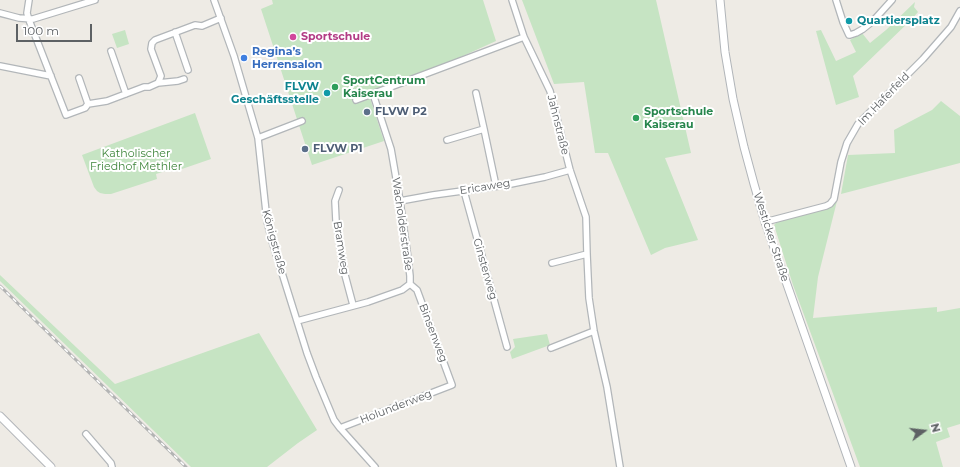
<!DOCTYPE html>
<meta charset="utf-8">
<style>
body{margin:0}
#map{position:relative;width:960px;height:467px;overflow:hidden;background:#eeebe5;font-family:Montserrat,sans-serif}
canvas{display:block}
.north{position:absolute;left:904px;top:411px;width:40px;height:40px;-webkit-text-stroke:3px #fff;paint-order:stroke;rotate:75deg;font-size:11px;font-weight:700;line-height:16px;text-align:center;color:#5d6164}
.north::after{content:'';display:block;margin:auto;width:14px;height:18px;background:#5d6164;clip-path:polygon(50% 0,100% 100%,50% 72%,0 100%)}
.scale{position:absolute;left:16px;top:24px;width:76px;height:18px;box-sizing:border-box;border:2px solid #5d6164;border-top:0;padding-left:5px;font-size:12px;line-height:14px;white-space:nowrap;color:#5d6164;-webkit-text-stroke:3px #fff;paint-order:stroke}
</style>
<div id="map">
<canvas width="960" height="467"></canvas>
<div class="north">N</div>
<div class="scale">100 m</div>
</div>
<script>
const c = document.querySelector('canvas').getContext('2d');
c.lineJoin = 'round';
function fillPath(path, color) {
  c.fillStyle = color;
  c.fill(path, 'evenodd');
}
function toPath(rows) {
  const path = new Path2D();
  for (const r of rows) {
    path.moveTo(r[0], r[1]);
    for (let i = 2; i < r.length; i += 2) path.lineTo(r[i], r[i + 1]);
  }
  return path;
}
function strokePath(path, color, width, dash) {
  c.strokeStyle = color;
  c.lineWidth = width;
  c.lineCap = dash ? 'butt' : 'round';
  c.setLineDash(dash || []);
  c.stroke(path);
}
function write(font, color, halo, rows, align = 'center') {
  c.font = font + ' Montserrat,sans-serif';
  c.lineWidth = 4;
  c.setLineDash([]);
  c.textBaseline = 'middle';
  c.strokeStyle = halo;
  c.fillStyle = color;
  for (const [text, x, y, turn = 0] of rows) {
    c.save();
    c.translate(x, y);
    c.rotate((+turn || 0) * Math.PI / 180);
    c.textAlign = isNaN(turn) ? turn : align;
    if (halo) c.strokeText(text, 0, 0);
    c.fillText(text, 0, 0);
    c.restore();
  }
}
fillPath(toPath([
 [272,0,483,0,496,41,452,61,400,82,368,92,384,141,312,165,261,9,273,4],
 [522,0,656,0,691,153,665,158,698,240,665,248,651,255,608,153,595,153,584,82,554,84],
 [915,2,914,7,918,12,912,19,853,76,859,97,836,105,816,31,821,30,836,61,856,52,850,40,862,33,870,43,886,30],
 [125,30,129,44,117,48,112,34],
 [941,101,960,116,960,163,841,194,848,155,895,153,894,130,932,110],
 [195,113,211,159,179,170,178,167,156,174,157,179,111,194,105,194,100,193,97,191,94,187,82,155],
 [837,201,818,277,813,318,937,307,937,312,960,308,960,424,947,428,950,437,936,442,943,467,860,467,793,285,774,225,777,222,831,207],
 [0,275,115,384,259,333,317,430,298,443,267,467,191,467,0,281],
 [547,334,550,345,512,359,510,352,515,347,513,339]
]), '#c6e4c3');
const street = toPath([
 [29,0,27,13,29,20,66,115,85,108,88,104,107,101,144,87,149,87,158,83,161,76,151,49,152,43,155,40,195,25,202,26,221,18],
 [214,0,234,56,258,138,267,221,272,241,307,353,316,377,334,420,340,428,375,467],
 [512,0,524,37,550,91,570,170,586,217,587,254,589,298,594,331,607,387,620,467],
 [836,0,843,22,849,35,850,35,856,33,863,29,873,21,892,0],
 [0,13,19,18,33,19,95,0],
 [175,32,188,70],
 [111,51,126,94],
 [0,66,51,76],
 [79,78,88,104],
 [158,83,178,81,184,79],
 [476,93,484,129,496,186],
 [356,100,524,37],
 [258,138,302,121],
 [447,140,484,129],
 [339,190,335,201,336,221,345,275,353,305],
 [464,191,507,347],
 [400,201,433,195,506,185,545,177,570,170],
 [765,222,826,206,830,204,834,199,841,162,847,143,858,124,923,59,951,27,960,11],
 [552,263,587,254],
 [297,321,368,302,402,290,410,284,410,276,408,258,400,201,391,149,373,94],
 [551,348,594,331],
 [340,428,452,385,417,290,410,284],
 [86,434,111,463,112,467]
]);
const secondary = toPath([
 [720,0,725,52,733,99,744,147,754,184,765,222,783,273,851,467],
 [0,416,51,467]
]);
strokePath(street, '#b2b6b9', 8);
strokePath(secondary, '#b1b5b9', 9);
strokePath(street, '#fff', 5.5);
strokePath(secondary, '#fff', 7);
const rail = toPath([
 [0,286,186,467]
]);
strokePath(rail, '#b3b4b4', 3);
strokePath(rail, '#fff', 1.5, [4.5]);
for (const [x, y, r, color] of [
 [849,21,4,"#0f9aa8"],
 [293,37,4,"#d1479c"],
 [244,58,4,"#3f7fe0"],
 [335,87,4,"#2e9e5b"],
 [327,93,4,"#0f9aa8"],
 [367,112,4,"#5c6f8a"],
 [636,118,4,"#2e9e5b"],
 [305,149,4,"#5c6f8a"]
]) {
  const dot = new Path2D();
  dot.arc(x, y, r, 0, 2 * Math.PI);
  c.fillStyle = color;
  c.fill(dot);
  strokePath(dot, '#fff', 1.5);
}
write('bold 11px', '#0d838f', '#fff', [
 ["Quartiersplatz",857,21],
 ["FLVW",319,87,"right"],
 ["Geschäftsstelle",319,100,"right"]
], 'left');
write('bold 11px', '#b23c85', '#fff', [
 ["Sportschule",301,37]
], 'left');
write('bold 11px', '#366cbe', '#fff', [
 ["Regina’s",252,52],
 ["Herrensalon",252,65]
], 'left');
write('bold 11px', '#27864d', '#fff', [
 ["SportCentrum",343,81],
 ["Kaiserau",343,94],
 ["Sportschule",644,112],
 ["Kaiserau",644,125]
], 'left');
write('11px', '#5d6164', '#fff', [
 ["Im Haferfeld",884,99,-46],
 ["Jahnstraße",558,125,76],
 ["Ericaweg",485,187,-9],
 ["Wacholderstraße",402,224,82],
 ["Westicker Straße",771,237,72],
 ["Königstraße",274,242,75],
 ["Bramweg",341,248,81],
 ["Ginsterweg",485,269,74],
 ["Binsenweg",433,333,69],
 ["Holunderweg",396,407,-21]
]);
write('bold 11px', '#4e5e75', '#fff', [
 ["FLVW P2",375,112],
 ["FLVW P1",313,149]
], 'left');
write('11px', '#3e853b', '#fff', [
 ["Katholischer",136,154],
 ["Friedhof Methler",136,167]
]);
</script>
